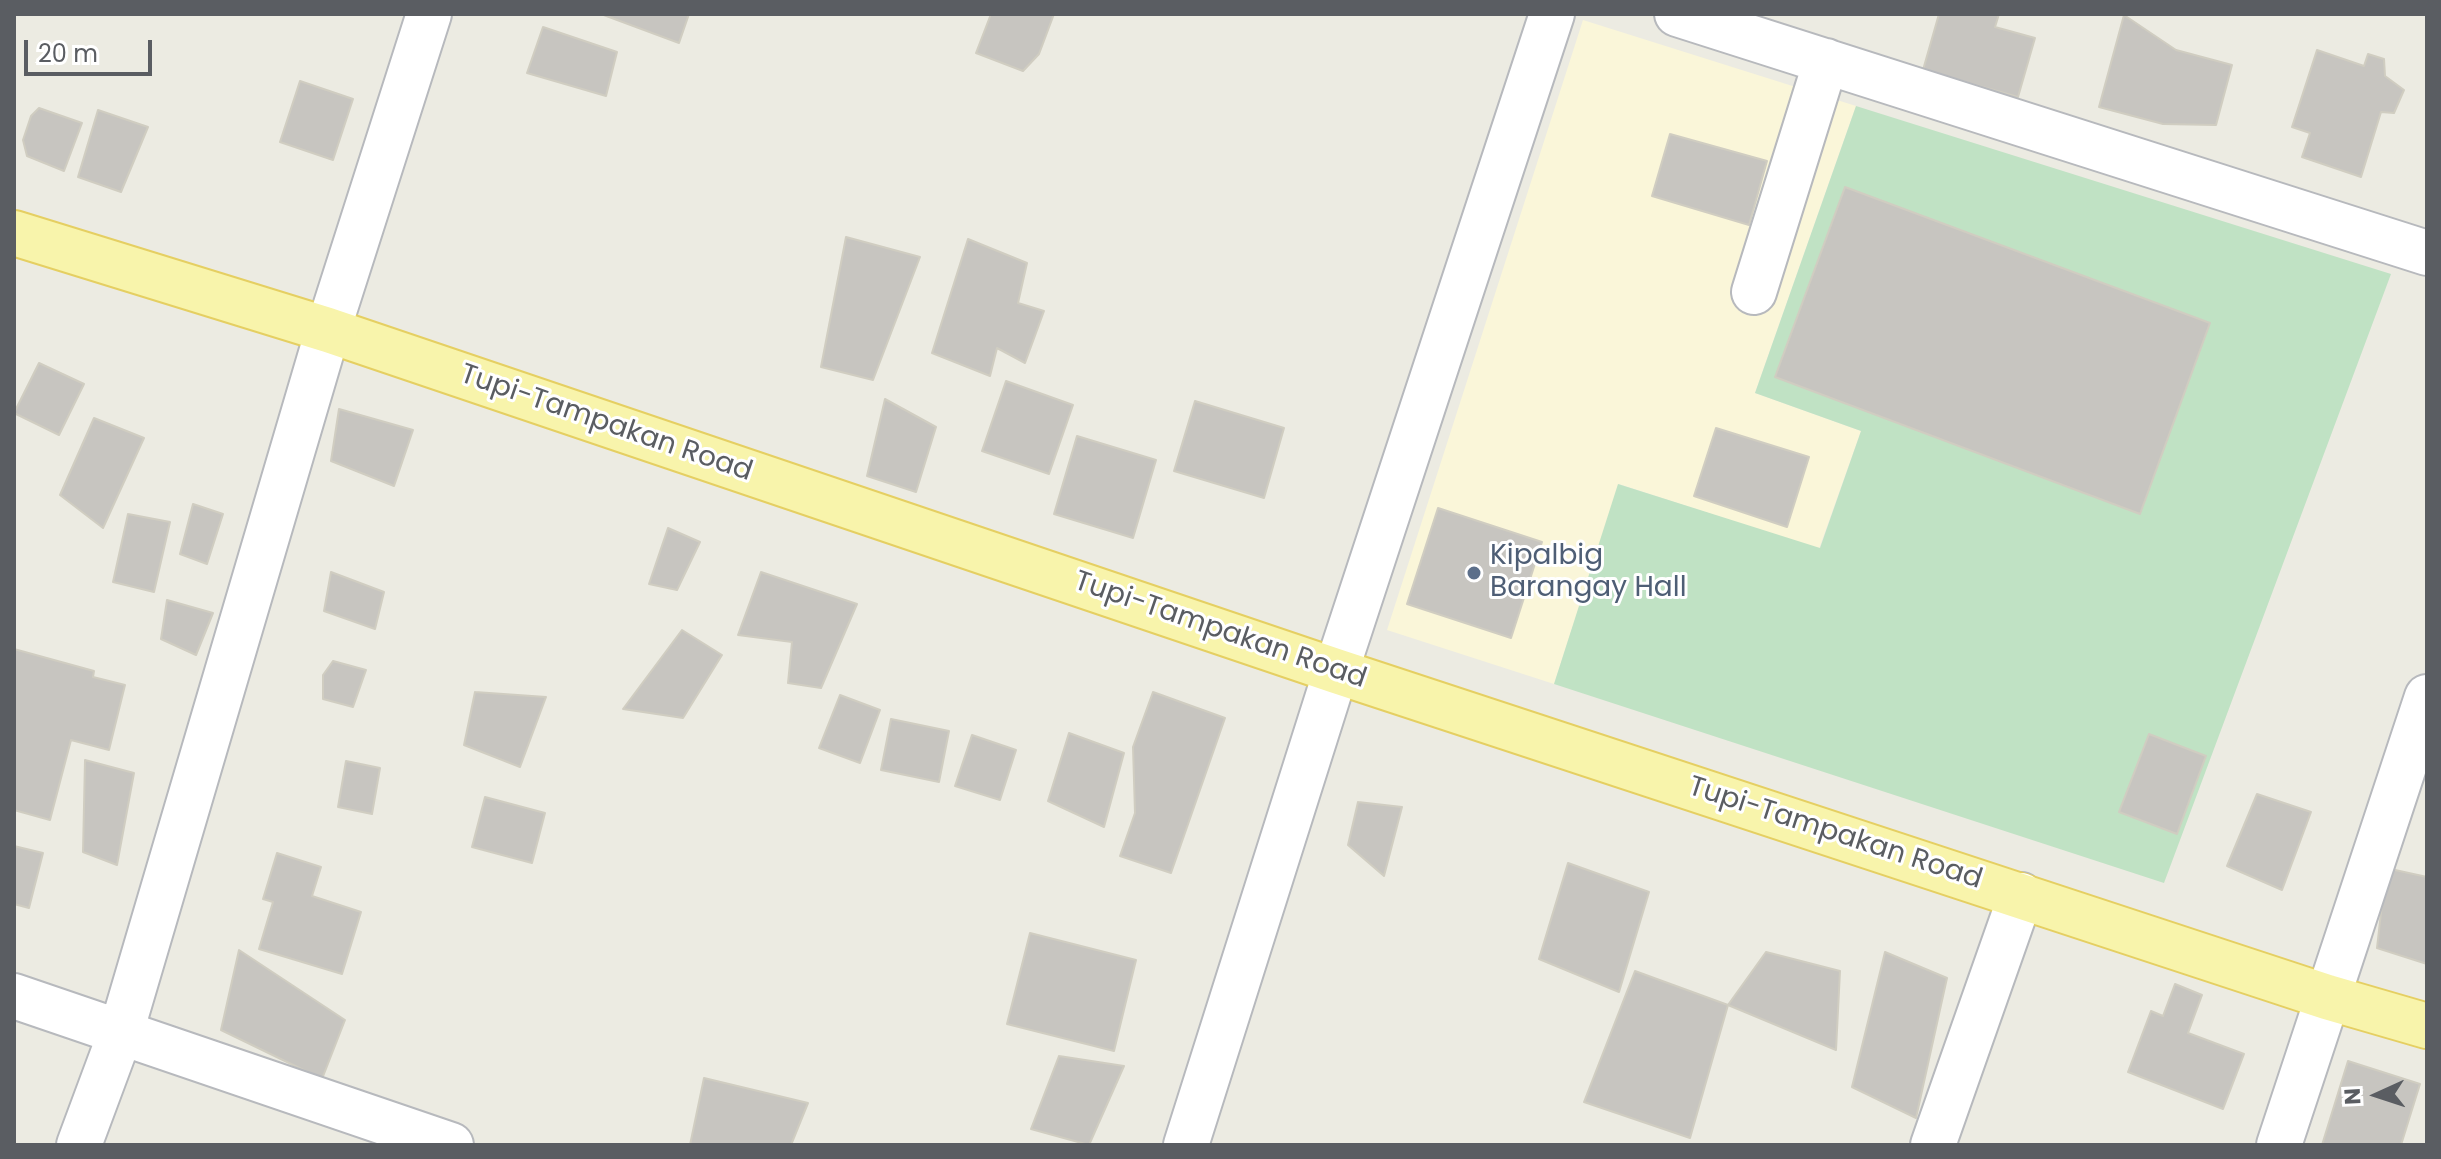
<!DOCTYPE html>
<style>
body{margin:0}
#map{position:relative;width:2441px;height:1159px;overflow:hidden;background:#ecebe2;font-family:Poppins,sans-serif}
canvas{display:block}
.frame{position:absolute;inset:0;border:16px solid #5a5d62;pointer-events:none}
.north{position:absolute;left:2337px;top:1055px;width:80px;height:80px;-webkit-text-stroke:6px #fff;paint-order:stroke;rotate:267deg;font-size:22px;font-weight:700;line-height:32px;text-align:center;color:#5a5d62}
.north::after{content:'';display:block;margin:auto;width:28px;height:36px;background:#5a5d62;clip-path:polygon(50% 0,100% 100%,50% 72%,0 100%)}
.scale{position:absolute;left:24px;top:40px;width:128px;height:36px;box-sizing:border-box;border:4px solid #5a5d62;border-top:0;padding-left:10px;font-size:24px;line-height:28px;white-space:nowrap;color:#5a5d62;-webkit-text-stroke:6px #fff;paint-order:stroke}
</style>
<div id="map">
<canvas width="2441" height="1159"></canvas>
<div class="frame"></div>
<div class="north">N</div>
<div class="scale">20 m</div>
</div>
<script>
const c = document.querySelector('canvas').getContext('2d');
c.lineJoin = 'round';
function fillPath(path, color) {
  c.fillStyle = color;
  c.fill(path, 'evenodd');
}
function toPath(rows) {
  const path = new Path2D();
  for (const r of rows) {
    path.moveTo(r[0], r[1]);
    for (let i = 2; i < r.length; i += 2) path.lineTo(r[i], r[i + 1]);
  }
  return path;
}
function strokePath(path, color, width, dash) {
  c.strokeStyle = color;
  c.lineWidth = width;
  c.lineCap = dash ? 'butt' : 'round';
  c.setLineDash(dash || []);
  c.stroke(path);
}
function write(font, color, halo, rows, align = 'center') {
  c.font = font + ' Poppins,sans-serif';
  c.lineWidth = 6;
  c.setLineDash([]);
  c.textBaseline = 'middle';
  c.strokeStyle = halo;
  c.fillStyle = color;
  for (const [text, x, y, turn = 0] of rows) {
    c.save();
    c.translate(x, y);
    c.rotate((+turn || 0) * Math.PI / 180);
    c.textAlign = isNaN(turn) ? turn : align;
    if (halo) c.strokeText(text, 0, 0);
    c.fillText(text, 0, 0);
    c.restore();
  }
}
fillPath(toPath([
 [1583,20,1856,106,1755,393,1861,431,1819,549,1619,484,1554,684,1387,630]
]), '#faf6d9');
fillPath(toPath([
 [1856,106,2391,274,2164,883,1554,684,1618,484,1820,548,1861,431,1755,393]
]), '#c0e2c4');
const building = toPath([
 [601,14,689,14,679,43,601,14],
 [991,14,1054,14,1039,54,1023,71,976,53,991,14],
 [1939,14,1999,14,1995,27,2035,38,2018,97,1923,70,1939,14],
 [2124,15,2176,50,2232,65,2216,125,2163,124,2099,107,2124,15],
 [543,27,617,52,606,96,527,73,543,27],
 [2317,50,2364,66,2368,54,2384,59,2385,76,2404,90,2394,113,2381,112,2361,177,2302,157,2310,133,2292,127,2317,50],
 [300,81,353,99,333,160,280,142,300,81],
 [39,108,82,123,64,171,27,156,23,140,31,116,39,108],
 [98,110,148,127,121,192,78,177,98,110],
 [1670,134,1767,161,1749,225,1652,196,1670,134],
 [1845,187,2210,323,2140,514,1775,377,1845,187],
 [846,237,920,257,873,380,821,367,846,237],
 [968,239,1027,263,1018,303,1044,311,1025,363,997,348,990,376,932,353,968,239],
 [39,363,84,384,59,435,14,413,39,363],
 [1006,381,1073,405,1049,474,982,451,1006,381],
 [885,399,936,427,916,492,867,476,885,399],
 [1195,401,1284,428,1264,498,1174,471,1195,401],
 [339,409,413,430,394,486,331,461,339,409],
 [94,418,144,438,103,528,60,495,94,418],
 [1716,428,1809,457,1787,527,1694,496,1716,428],
 [1077,436,1156,460,1133,538,1054,514,1077,436],
 [193,504,223,514,207,564,180,554,193,504],
 [1438,508,1542,542,1511,638,1407,604,1438,508],
 [128,514,170,522,154,592,113,582,128,514],
 [668,528,700,542,677,590,649,584,668,528],
 [331,572,384,592,375,629,324,611,331,572],
 [761,572,857,604,821,688,788,683,792,642,738,635,761,572],
 [167,600,213,613,196,655,161,639,167,600],
 [682,630,722,655,683,718,623,709,682,630],
 [14,649,94,671,93,677,125,685,109,750,71,740,50,820,14,810,14,649],
 [333,661,366,670,353,707,323,699,323,675,333,661],
 [475,692,546,697,520,767,464,745,475,692],
 [1153,692,1225,718,1171,873,1120,856,1135,813,1133,747,1153,692],
 [840,695,880,710,860,763,819,748,840,695],
 [891,719,949,731,939,782,881,770,891,719],
 [1069,733,1124,753,1104,827,1048,801,1069,733],
 [2149,734,2206,756,2177,834,2119,812,2149,734],
 [972,735,1016,750,1000,800,955,786,972,735],
 [85,760,134,773,117,865,83,852,85,760],
 [346,761,380,768,372,814,338,807,346,761],
 [2257,794,2311,812,2282,890,2227,866,2257,794],
 [485,797,545,813,532,863,472,847,485,797],
 [1358,802,1402,807,1384,876,1348,845,1358,802],
 [14,846,43,853,29,908,14,904,14,846],
 [277,853,321,867,312,896,361,912,342,974,259,949,273,902,263,899,277,853],
 [1568,863,1649,892,1619,992,1539,959,1568,863],
 [2386,868,2427,877,2427,964,2377,948,2386,868],
 [1030,933,1136,960,1114,1051,1007,1024,1030,933],
 [239,950,345,1020,322,1079,221,1030,239,950],
 [1766,952,1840,971,1836,1050,1728,1005,1766,952],
 [1885,952,1947,978,1916,1118,1852,1087,1885,952],
 [1635,971,1728,1005,1690,1138,1584,1102,1635,971],
 [2175,984,2202,995,2188,1033,2244,1054,2223,1109,2128,1072,2151,1011,2163,1016,2175,984],
 [1059,1056,1124,1066,1089,1145,1031,1129,1059,1056],
 [2348,1061,2420,1084,2401,1145,2322,1145,2348,1061],
 [704,1078,808,1103,791,1145,690,1145,704,1078]
]);
fillPath(building, '#c7c5c0');
strokePath(building, '#d0cdc1', 2);
const minor = toPath([
 [1677,14,2427,253],
 [1754,292,1826,61],
 [14,996,451,1145],
 [79,1145,121,1032,328,330,429,14],
 [1186,1145,1336,671,1552,14],
 [1933,1145,2021,895],
 [2279,1145,2427,697]
]);
const major = toPath([
 [14,233,328,330,1336,671,2327,997,2427,1026]
]);
strokePath(minor, '#b7b9bd', 48);
strokePath(major, '#e5cf62', 48);
strokePath(minor, '#fff', 44);
strokePath(major, '#f8f4ab', 44);
for (const [x, y, r, color] of [
 [1474,573,8,"#5c6f8a"]
]) {
  const dot = new Path2D();
  dot.arc(x, y, r, 0, 2 * Math.PI);
  c.fillStyle = color;
  c.fill(dot);
  strokePath(dot, '#fff', 3);
}
write('28px', '#5a5d62', '#fff', [
 ["Tupi-Tampakan Road",606,424,19],
 ["Tupi-Tampakan Road",1220,631,19],
 ["Tupi-Tampakan Road",1835,834,18]
]);
write('28px', '#4e5e75', '#fff', [
 ["Kipalbig",1490,557],
 ["Barangay Hall",1490,589]
], 'left');
</script>
